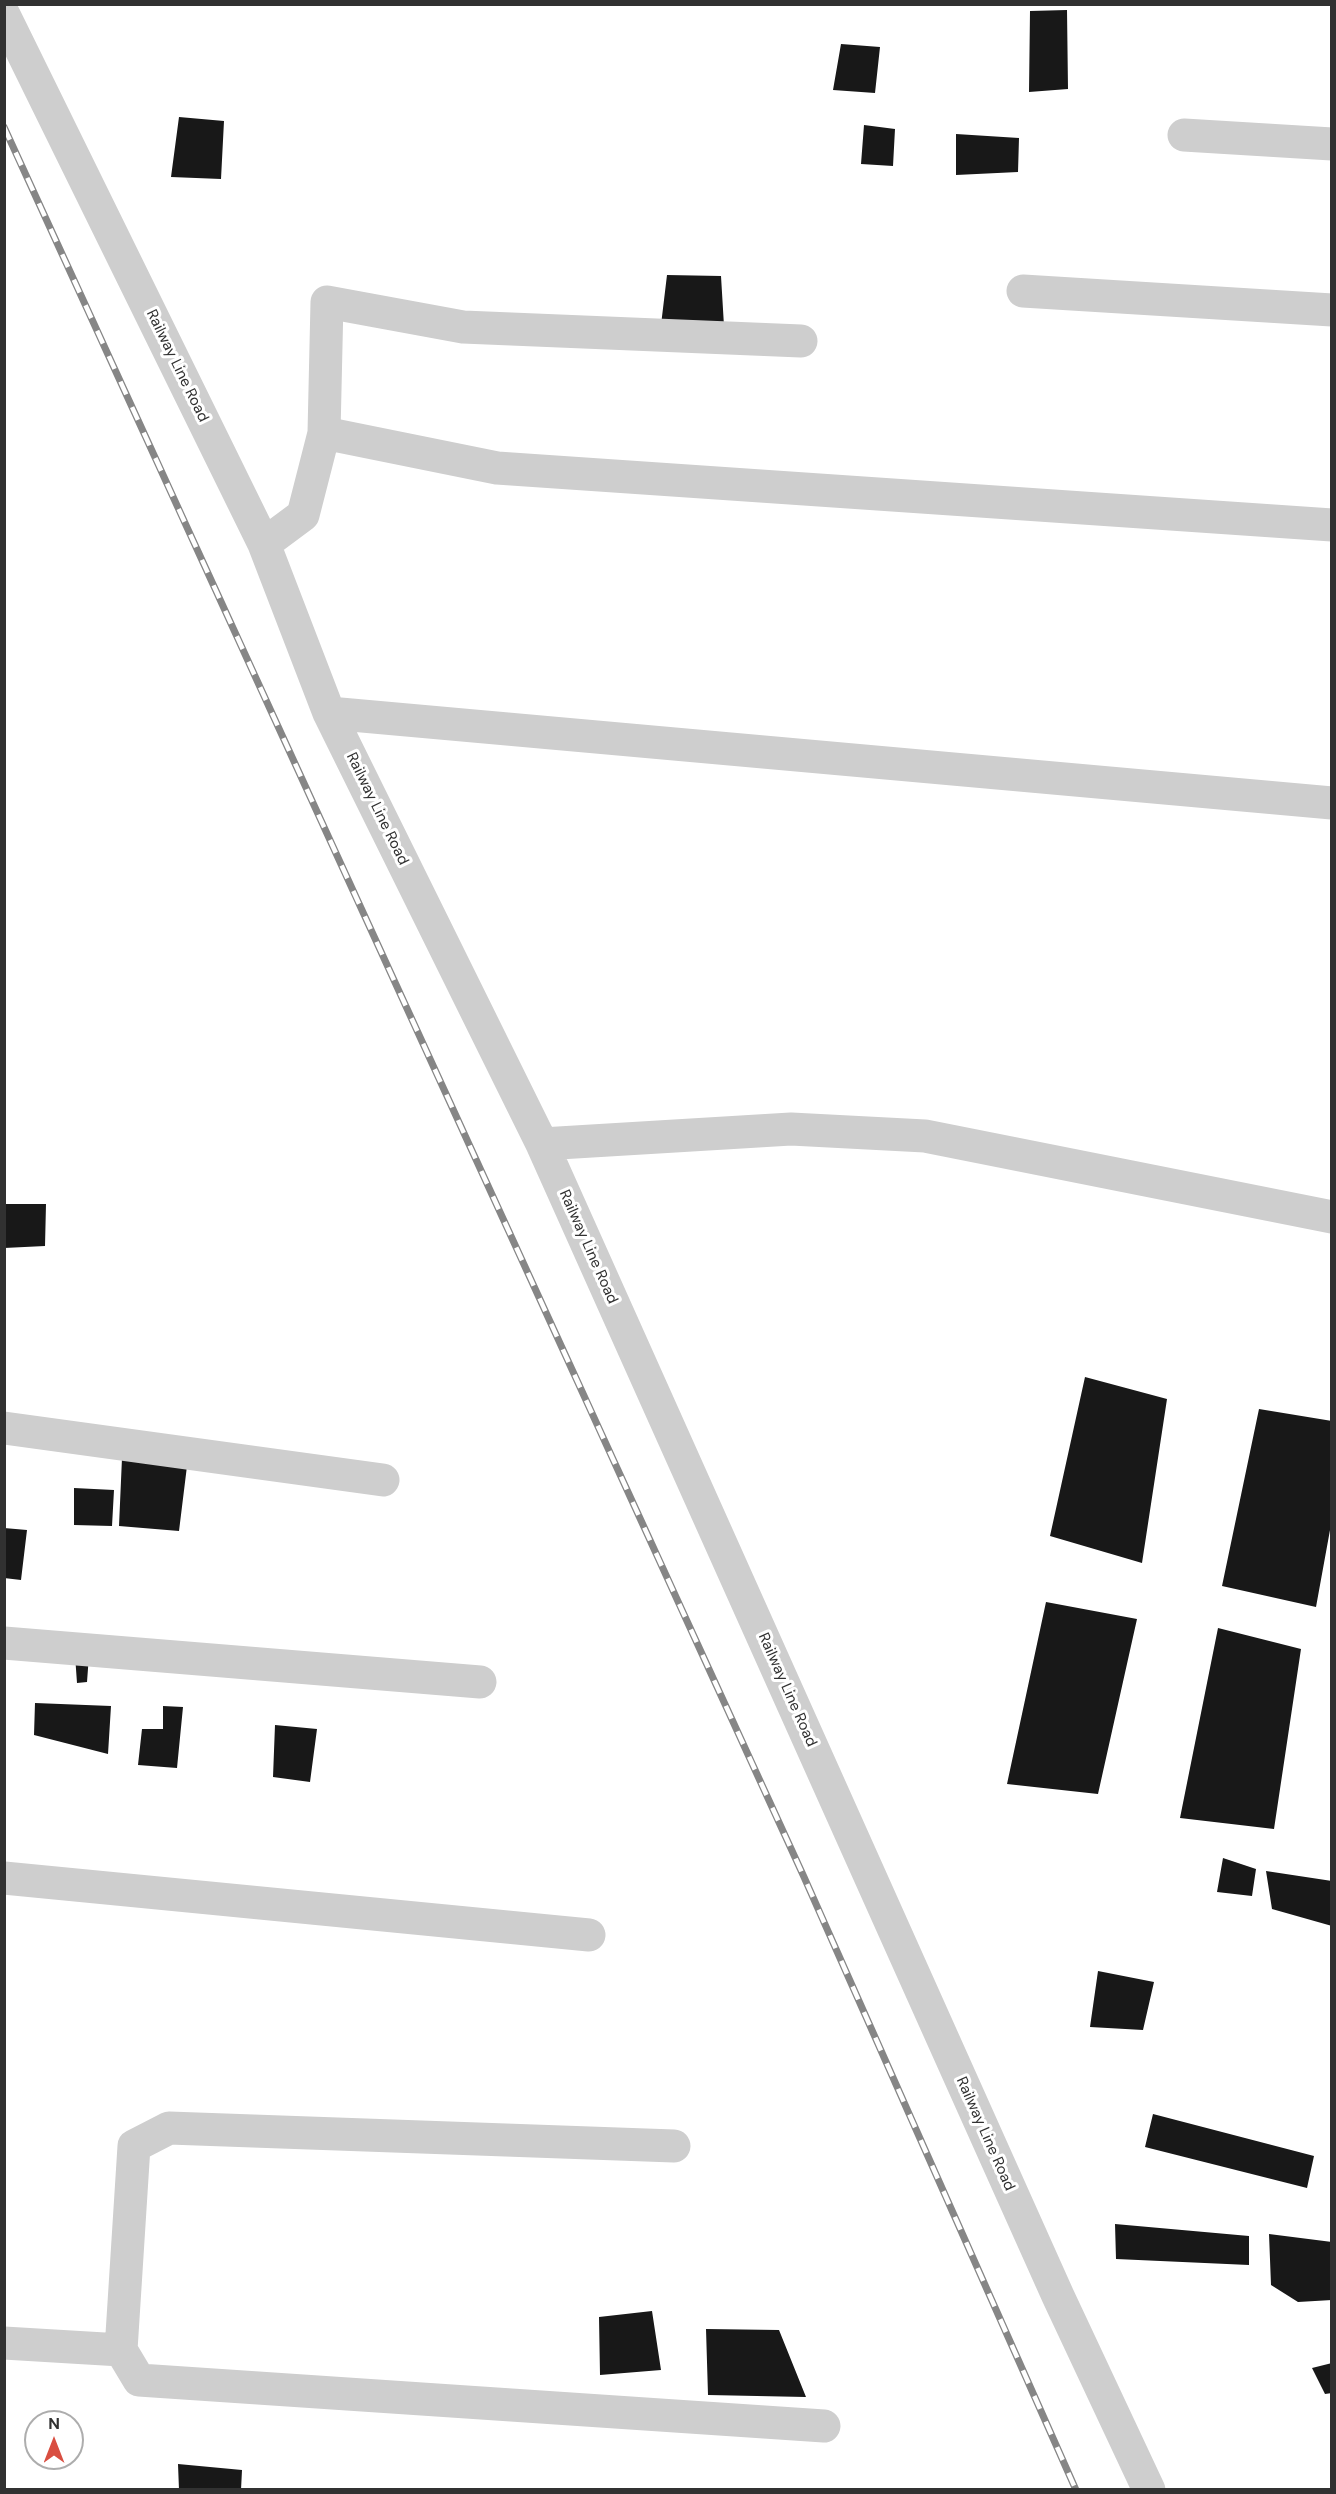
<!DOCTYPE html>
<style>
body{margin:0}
#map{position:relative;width:1336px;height:2494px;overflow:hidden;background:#fff;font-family:"DM Sans",sans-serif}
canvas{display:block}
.frame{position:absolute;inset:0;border:6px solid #313131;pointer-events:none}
.north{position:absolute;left:24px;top:2410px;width:60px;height:60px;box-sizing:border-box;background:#fff;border:2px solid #adadad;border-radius:50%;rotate:0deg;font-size:16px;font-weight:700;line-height:24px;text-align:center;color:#313131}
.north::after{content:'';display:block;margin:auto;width:21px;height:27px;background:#d94e41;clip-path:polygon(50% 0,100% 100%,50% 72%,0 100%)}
</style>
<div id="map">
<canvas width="1336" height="2494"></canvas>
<div class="frame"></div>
<div class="north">N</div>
</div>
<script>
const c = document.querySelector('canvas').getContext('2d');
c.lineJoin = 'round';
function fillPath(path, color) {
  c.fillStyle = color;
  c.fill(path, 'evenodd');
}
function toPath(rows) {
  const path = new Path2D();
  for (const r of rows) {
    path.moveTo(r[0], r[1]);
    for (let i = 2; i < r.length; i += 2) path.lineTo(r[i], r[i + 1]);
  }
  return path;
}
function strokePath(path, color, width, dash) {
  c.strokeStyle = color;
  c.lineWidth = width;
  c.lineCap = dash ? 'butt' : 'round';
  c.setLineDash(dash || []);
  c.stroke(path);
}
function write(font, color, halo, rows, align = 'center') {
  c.font = font + ' "DM Sans",sans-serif';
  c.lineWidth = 6;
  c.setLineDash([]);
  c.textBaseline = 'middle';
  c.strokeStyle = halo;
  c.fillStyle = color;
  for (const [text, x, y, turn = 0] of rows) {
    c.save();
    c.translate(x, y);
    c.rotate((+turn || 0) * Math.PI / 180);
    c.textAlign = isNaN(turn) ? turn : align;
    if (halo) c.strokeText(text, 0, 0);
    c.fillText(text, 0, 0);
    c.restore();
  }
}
fillPath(toPath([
 [1067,10,1068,89,1029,92,1030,11],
 [841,44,880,47,875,93,833,90],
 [179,117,224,121,221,179,171,177],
 [864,125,895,129,893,166,861,164],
 [956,134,1019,138,1018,172,956,175],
 [667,275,721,276,724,326,661,325],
 [5,1204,46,1204,45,1246,4,1248],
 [1085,1377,1167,1399,1142,1563,1050,1536],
 [1259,1409,1332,1421,1332,1519,1316,1607,1222,1586],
 [122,1458,187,1466,179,1531,119,1526],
 [74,1488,114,1490,112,1526,74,1525],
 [4,1528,27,1530,21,1580,4,1578],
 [1046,1602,1137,1619,1098,1794,1007,1784],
 [1218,1628,1301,1649,1274,1829,1180,1818],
 [75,1655,89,1655,87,1682,77,1683],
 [35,1703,111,1706,108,1754,34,1735],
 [163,1706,183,1707,177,1768,138,1765,142,1729,163,1729],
 [275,1725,317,1729,310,1782,273,1777],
 [1223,1858,1256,1869,1252,1896,1217,1892],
 [1266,1871,1332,1881,1332,1926,1272,1909],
 [1098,1971,1154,1982,1143,2030,1090,2027],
 [1153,2114,1314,2156,1307,2188,1145,2147],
 [1115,2224,1249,2236,1249,2265,1116,2259],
 [1269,2234,1332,2242,1332,2300,1298,2302,1271,2285],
 [652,2311,661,2370,600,2375,599,2317],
 [706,2329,779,2330,806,2397,708,2395],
 [1332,2363,1332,2393,1325,2394,1312,2368],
 [178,2464,242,2470,241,2490,179,2490]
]), '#181818');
strokePath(toPath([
 [4,15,264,544,329,713,542,1144,1058,2296,1149,2490],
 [1184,135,1332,144],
 [1023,291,1332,310],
 [324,433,327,302,463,327,801,341],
 [264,544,303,515,324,433,497,468,1332,525],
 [329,713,1332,803],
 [542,1144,791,1129,925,1136,1332,1217],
 [4,1428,383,1480],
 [4,1643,480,1682],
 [4,1878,589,1935],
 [4,2343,121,2350,139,2380,824,2426],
 [121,2350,134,2146,169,2128,674,2146]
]), '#cecece', 33);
const rail = toPath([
 [4,127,804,1877,1076,2490]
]);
strokePath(rail, '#868686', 7);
strokePath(rail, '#fff', 4.5, [14]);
write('15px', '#313131', '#fff', [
 ["Railway Line Road",177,366,64],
 ["Railway Line Road",377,809,64],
 ["Railway Line Road",588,1247,66],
 ["Railway Line Road",787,1690,66],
 ["Railway Line Road",985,2134,66]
]);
</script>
